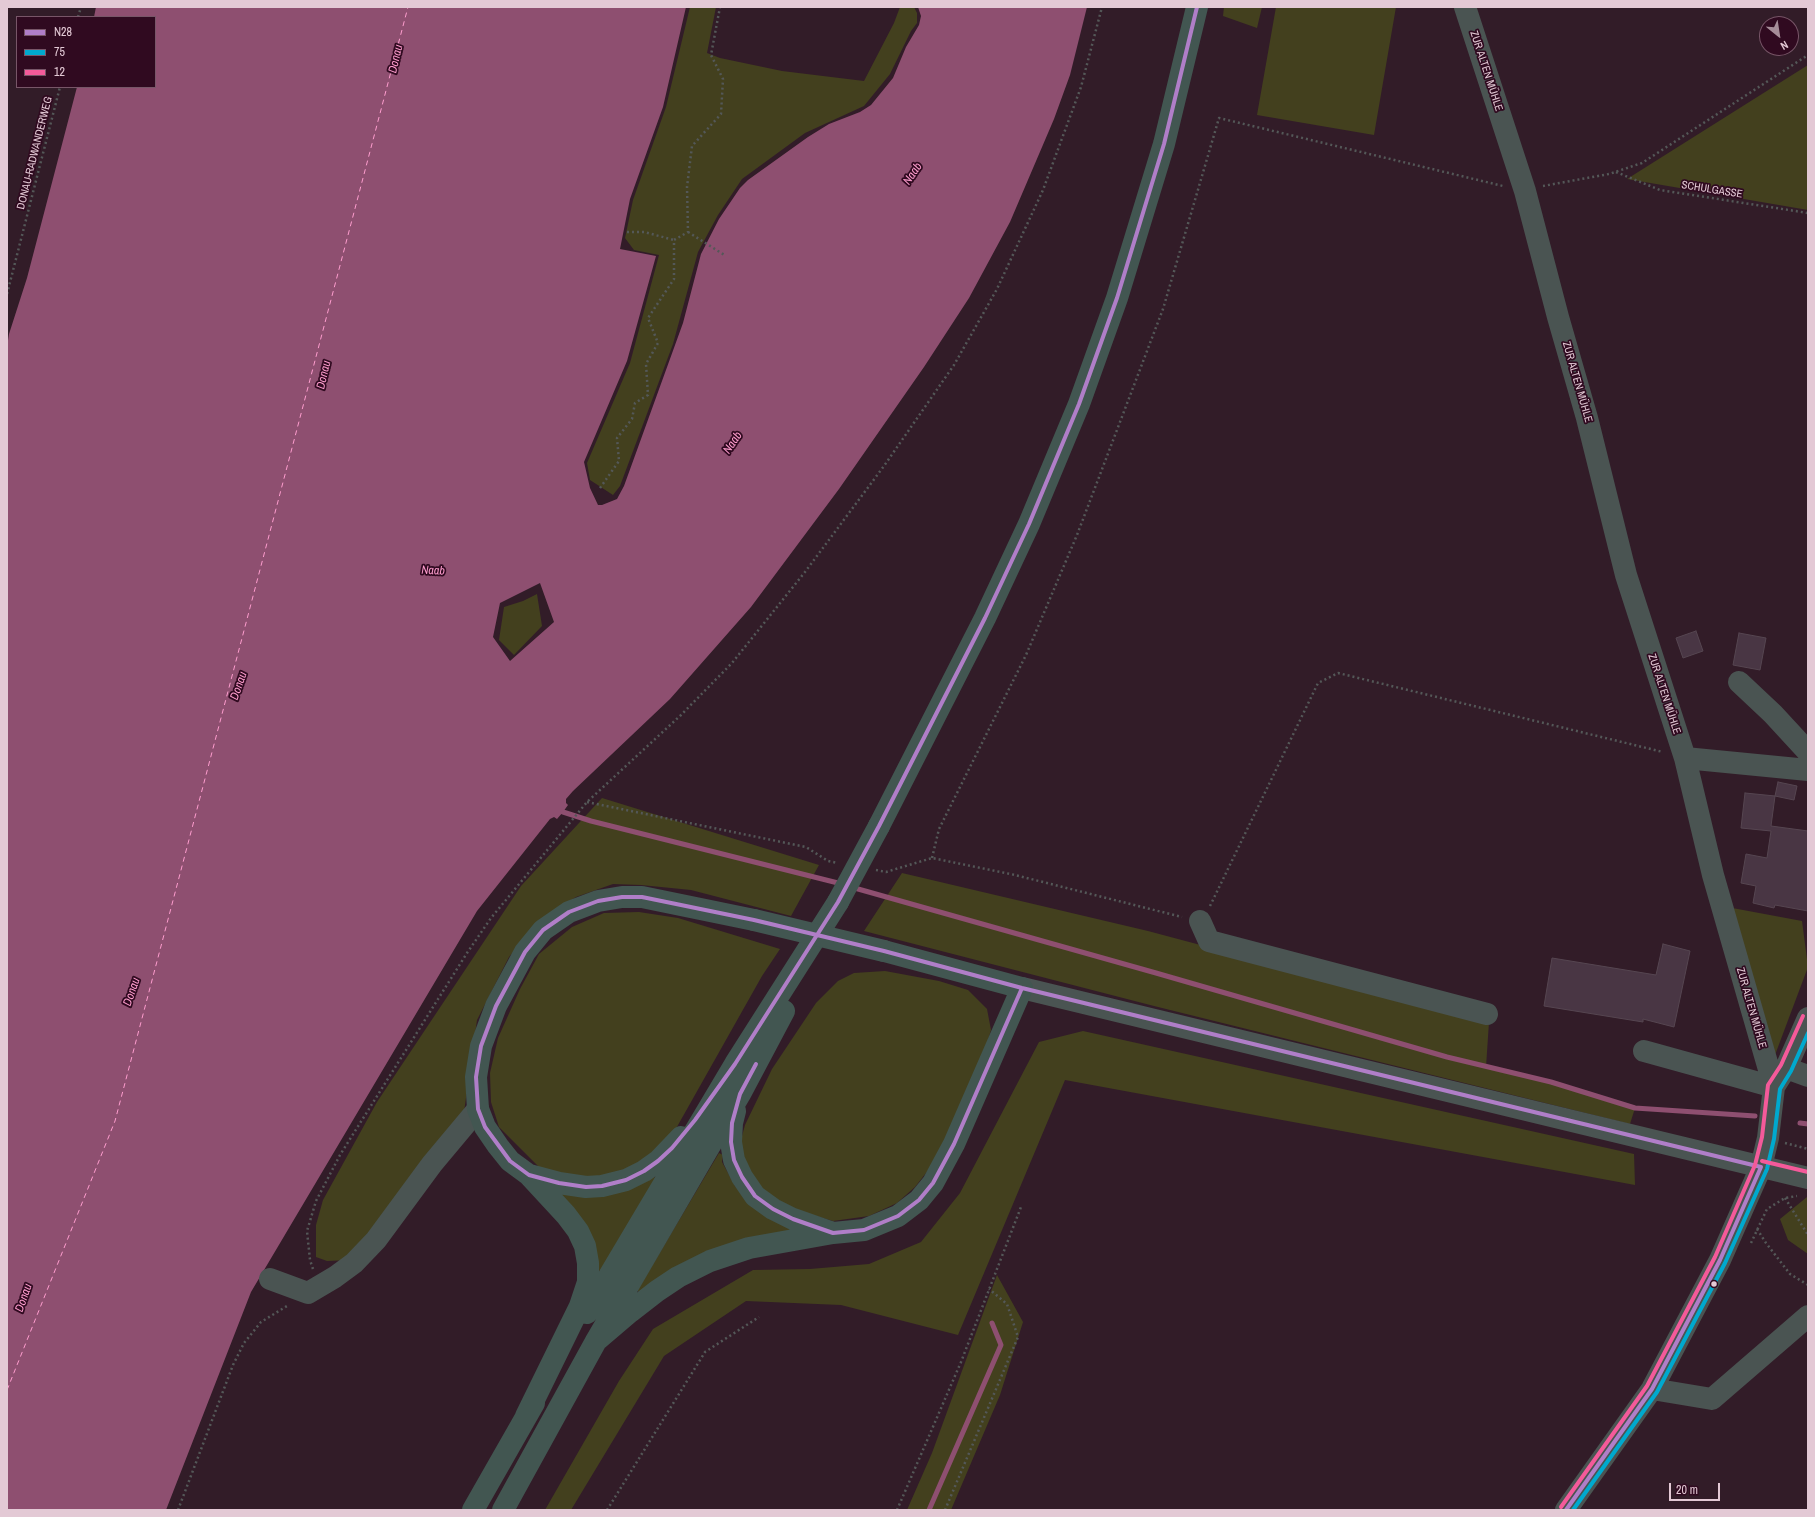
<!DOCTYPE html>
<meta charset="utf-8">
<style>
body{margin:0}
#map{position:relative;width:1815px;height:1517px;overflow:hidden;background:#321c28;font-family:"Archivo Narrow",sans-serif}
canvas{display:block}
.frame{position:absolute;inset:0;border:8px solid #e3c9d5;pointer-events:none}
.legend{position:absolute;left:16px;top:16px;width:140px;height:72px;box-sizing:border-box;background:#300a20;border:1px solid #785668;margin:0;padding:5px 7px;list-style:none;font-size:12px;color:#e3c9d5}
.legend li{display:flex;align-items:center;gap:8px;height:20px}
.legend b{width:20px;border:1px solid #785668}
.north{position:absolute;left:1759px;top:16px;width:40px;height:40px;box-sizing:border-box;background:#300a20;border:1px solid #785668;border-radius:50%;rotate:150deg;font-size:11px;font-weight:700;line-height:16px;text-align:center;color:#e3c9d5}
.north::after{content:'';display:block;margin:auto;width:14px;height:18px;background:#a58c98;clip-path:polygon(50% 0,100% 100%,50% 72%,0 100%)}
.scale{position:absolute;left:1669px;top:1483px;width:51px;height:18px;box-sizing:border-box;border:2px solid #e3c9d5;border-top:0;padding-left:5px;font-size:12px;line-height:14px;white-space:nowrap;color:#e3c9d5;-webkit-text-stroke:3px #300a20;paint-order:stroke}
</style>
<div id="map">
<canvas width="1815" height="1517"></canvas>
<div class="frame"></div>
<ul class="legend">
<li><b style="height:5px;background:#b07ec8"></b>N28</li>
<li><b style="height:5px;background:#00a9ce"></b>75</li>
<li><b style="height:5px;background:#f45a9a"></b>12</li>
</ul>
<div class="north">N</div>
<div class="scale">20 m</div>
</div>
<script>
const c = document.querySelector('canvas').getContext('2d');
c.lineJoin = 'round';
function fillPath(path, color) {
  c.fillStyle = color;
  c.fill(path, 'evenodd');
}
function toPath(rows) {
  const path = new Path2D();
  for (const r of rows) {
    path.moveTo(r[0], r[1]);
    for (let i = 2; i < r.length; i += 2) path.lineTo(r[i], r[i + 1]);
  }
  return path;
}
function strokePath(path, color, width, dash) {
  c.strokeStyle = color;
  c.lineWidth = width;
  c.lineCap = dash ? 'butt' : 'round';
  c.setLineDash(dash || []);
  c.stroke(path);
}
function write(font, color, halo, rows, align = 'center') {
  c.font = font + ' "Archivo Narrow",sans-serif';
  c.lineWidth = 3.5;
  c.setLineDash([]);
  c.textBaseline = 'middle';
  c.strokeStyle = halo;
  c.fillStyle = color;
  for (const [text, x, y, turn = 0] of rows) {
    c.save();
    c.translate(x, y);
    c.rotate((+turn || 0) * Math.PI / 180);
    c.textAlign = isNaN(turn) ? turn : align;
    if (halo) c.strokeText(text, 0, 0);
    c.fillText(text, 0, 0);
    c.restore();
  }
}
fillPath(toPath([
 [690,7,716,7,707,53,720,58,782,71,864,81,894,23,900,7,914,7,917,13,917,23,911,31,890,74,864,106,805,133,742,179,718,215,698,252,673,344,620,486,613,495,590,480,587,463,630,363,659,255,634,250,625,238,633,200,666,107],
 [1224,7,1262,7,1257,28,1223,16],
 [1276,7,1396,7,1374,135,1257,115],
 [1808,65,1808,210,1627,179],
 [537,594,542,626,514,655,499,640,504,607,523,601],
 [602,798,819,865,791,916,691,890,641,885,613,884,576,897,540,920,509,957,477,1020,464,1112,351,1260,327,1261,316,1257,316,1225,323,1200,377,1102,521,886],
 [902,873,1148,931,1489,1022,1486,1067,1551,1082,1635,1108,1630,1124,1154,1006,864,931],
 [1727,907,1802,921,1808,967,1772,1063],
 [639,912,678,918,780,949,762,976,669,1141,650,1158,619,1172,594,1179,566,1176,539,1167,499,1127,491,1102,490,1073,498,1038,520,989,539,954,572,927,604,913],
 [885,971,939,981,968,990,987,1009,991,1030,982,1060,937,1159,915,1187,897,1203,869,1216,833,1221,802,1212,764,1194,749,1174,739,1147,745,1125,772,1069,816,1003,838,981,854,973],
 [1083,1031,1634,1154,1635,1185,1065,1080,958,1335,841,1305,746,1301,664,1356,571,1510,545,1510,619,1381,653,1329,753,1270,810,1269,869,1264,921,1242,960,1193,1039,1042],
 [719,1153,723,1155,722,1162,735,1186,796,1231,642,1293,637,1291],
 [651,1175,657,1179,602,1272,598,1270,555,1189],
 [1807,1197,1808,1198,1808,1254,1788,1240,1780,1219],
 [997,1275,1023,1322,1000,1395,951,1510,907,1510,932,1453]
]), '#43401e');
fillPath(toPath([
 [96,7,686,7,663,107,630,199,620,249,656,256,627,361,584,462,590,488,598,505,602,505,617,499,624,486,683,323,701,254,719,219,740,188,748,180,808,137,829,124,860,112,871,105,893,78,906,47,919,25,921,16,918,7,1087,7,1070,75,1054,119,1010,222,969,298,924,367,839,489,751,607,670,699,573,791,566,799,566,803,568,805,563,812,557,819,554,817,550,819,477,911,251,1292,166,1510,7,1510,7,347,9,334,27,278,77,87,155,87,155,17,94,17],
 [540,583,554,622,510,661,493,637,500,603]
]), '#8e4f70');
strokePath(toPath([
 [563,812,591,821,842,884],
 [851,887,1156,973,1447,1057,1551,1082,1635,1108,1755,1116],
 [1800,1123,1808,1124],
 [929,1510,1001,1345,992,1323]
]), '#8e4f70', 5);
strokePath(toPath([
 [7,1390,115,1121,408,7]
]), '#fe9dce', 1, [5, 4]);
const building = toPath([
 [1696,631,1703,651,1683,658,1676,638,1696,631],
 [1739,633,1766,638,1760,670,1733,665,1739,633],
 [1778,782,1797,786,1794,800,1775,796,1778,782],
 [1745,793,1775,796,1771,826,1808,831,1808,911,1775,905,1774,908,1753,903,1756,886,1741,883,1746,854,1767,858,1771,831,1741,828,1745,793],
 [1663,944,1690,951,1674,1027,1643,1019,1643,1022,1544,1006,1552,958,1656,975,1663,944]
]);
fillPath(building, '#493644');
strokePath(building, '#564651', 1);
strokePath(toPath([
 [78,17,81,7],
 [1616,172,1660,190,1808,213],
 [1543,186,1609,174,1642,163,1808,55],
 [627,232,644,232,674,240],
 [688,232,726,256],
 [7,294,60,87],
 [600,488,619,461,617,438,632,419,635,403,648,395,646,364,658,343,648,318,674,279,674,240,688,232,687,187,692,146,721,114,723,79,711,55,720,7],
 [587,802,806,847,828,861,838,863],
 [932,858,939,829,1026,655,1077,535,1163,309,1219,118,1503,186],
 [876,870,886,872,932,858,1015,875,1182,917],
 [1210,906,1318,683,1338,673,1663,752],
 [1785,1143,1808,1149],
 [1785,1198,1808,1235],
 [1757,1229,1766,1243,1790,1274,1808,1285],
 [1751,1243,1767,1209,1785,1198,1797,1196],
 [313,1269,310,1260,307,1231,316,1201,340,1155,467,953,491,918,587,802,681,715,732,663,805,572,884,466,954,365,997,289,1043,190,1081,87,1102,7],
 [178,1510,233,1365,244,1343,261,1322,287,1306],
 [607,1510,705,1352,759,1317],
 [897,1510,961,1362,1021,1207],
 [945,1510,1018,1337,1007,1304,989,1289]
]), '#545858', 2.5, [2, 3]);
strokePath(toPath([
 [1465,7,1525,191,1558,317,1587,418,1626,575,1685,758,1713,875,1774,1087,1768,1138,1761,1167,1720,1260,1652,1389,1566,1510],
 [1739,682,1773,714,1808,752],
 [1685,758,1808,770],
 [1200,921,1209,941,1487,1014],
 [1022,988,1808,1178],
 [1644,1051,1774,1087],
 [1786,1068,1808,1076],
 [1774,1087,1786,1068,1808,1018],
 [270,1279,308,1293,335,1277,354,1263,376,1240,432,1164,478,1109],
 [1652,1389,1712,1399,1808,1316]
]), '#4a5452', 22);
strokePath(toPath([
 [879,826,985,618,1029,524,1079,404,1117,298,1164,144,1197,7],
 [735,1111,732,1123,731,1142,734,1160,742,1177,755,1196,773,1209,793,1219,830,1232],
 [529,1175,559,1183,586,1187,602,1186,626,1180,644,1171,658,1161,681,1137],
 [587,1313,735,1064,838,902],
 [596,1341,630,1312,657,1291,678,1277,710,1261,749,1248,833,1233,864,1230,898,1216,919,1200,933,1183,954,1144,1022,988,884,951],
 [526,1416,580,1306,588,1282,588,1263,585,1246,578,1231,566,1215,529,1175,510,1161,498,1146,485,1127,478,1109,476,1077,481,1046,496,1006,525,952,543,930,569,912,598,901,622,897,642,897,754,920],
 [473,1510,534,1403],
 [503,1510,596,1341,740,1094,784,1011]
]), '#425651', 22);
strokePath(toPath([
 [838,902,879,826],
 [754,920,884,951]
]), '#425651', 22);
strokePath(toPath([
 [622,897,642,897,754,920,817,935,735,1064,695,1120,672,1148,658,1161,644,1171,626,1180,602,1186,586,1187,559,1183,529,1175,510,1161,485,1127,478,1109,476,1077,481,1046,496,1006,525,952,543,930,569,912,598,901,622,897],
 [817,935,884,951,1022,988,1761,1167],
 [817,935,838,902,879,826,985,618,1029,524,1079,404,1117,298,1164,144,1197,7],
 [756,1064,740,1094,732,1123,731,1142,734,1160,742,1177,755,1196,773,1209,793,1219,833,1233,864,1230,898,1216,919,1200,933,1183,954,1144,1022,988],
 [1566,1510,1652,1389,1720,1260,1761,1167]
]), '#b07ec8', 4);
strokePath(toPath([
 [1573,1510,1657,1392,1725,1263,1767,1169,1774,1139,1780,1089,1791,1071,1808,1033]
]), '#00a9ce', 4);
strokePath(toPath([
 [1762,1161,1808,1172],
 [1561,1507,1647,1386,1715,1257,1755,1165,1762,1137,1768,1085,1781,1065,1803,1016]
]), '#f45a9a', 4);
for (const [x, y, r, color] of [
 [1714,1284,3.5,"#e3c9d5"]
]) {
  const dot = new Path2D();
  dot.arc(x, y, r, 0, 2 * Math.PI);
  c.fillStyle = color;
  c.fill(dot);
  strokePath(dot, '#300a20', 1.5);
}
write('11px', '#e3c9d5', '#300a20', [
 ["ZUR ALTEN MÜHLE",1486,71,72],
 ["DONAU-RADWANDERWEG",35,153,-76],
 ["SCHULGASSE",1712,190,9],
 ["ZUR ALTEN MÜHLE",1577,382,74],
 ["ZUR ALTEN MÜHLE",1664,694,72],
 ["ZUR ALTEN MÜHLE",1751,1008,74]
]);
write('italic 12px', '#fe9dce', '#300a20', [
 ["Donau",396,59,-77],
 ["Naab",913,174,-56],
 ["Donau",324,375,-77],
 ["Naab",733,443,-56],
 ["Naab",433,571,2],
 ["Donau",239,686,-71],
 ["Donau",132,992,-71],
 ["Donau",24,1298,-71]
]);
</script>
